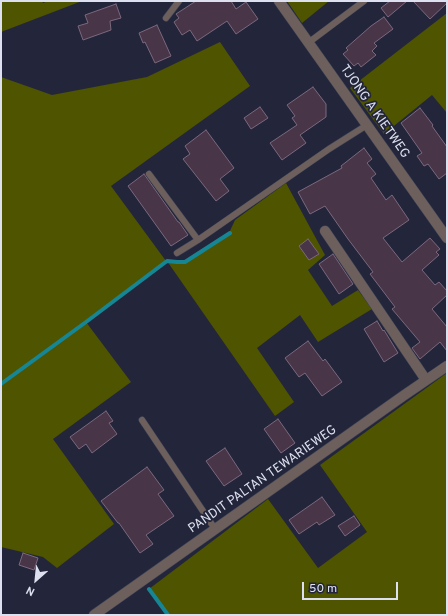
<!DOCTYPE html>
<style>
body{margin:0}
#map{position:relative;width:448px;height:616px;overflow:hidden;background:#23263b;font-family:Overpass,sans-serif}
canvas{display:block}
.frame{position:absolute;inset:0;border:2px solid #dde0ef;pointer-events:none}
.north{position:absolute;left:16px;top:560px;width:40px;height:40px;-webkit-text-stroke:3px #23263b;paint-order:stroke;rotate:207deg;font-size:11px;font-weight:700;line-height:16px;text-align:center;color:#dde0ef}
.north::after{content:'';display:block;margin:auto;width:14px;height:18px;background:#dde0ef;clip-path:polygon(50% 0,100% 100%,50% 72%,0 100%)}
.scale{position:absolute;left:302px;top:582px;width:96px;height:18px;box-sizing:border-box;border:2px solid #dde0ef;border-top:0;padding-left:5px;font-size:12px;line-height:14px;white-space:nowrap;color:#dde0ef;-webkit-text-stroke:3px #23263b;paint-order:stroke}
</style>
<div id="map">
<canvas width="448" height="616"></canvas>
<div class="frame"></div>
<div class="north">N</div>
<div class="scale">50 m</div>
</div>
<script>
const c = document.querySelector('canvas').getContext('2d');
c.lineJoin = 'round';
function fillPath(path, color) {
  c.fillStyle = color;
  c.fill(path, 'evenodd');
}
function toPath(rows) {
  const path = new Path2D();
  for (const r of rows) {
    path.moveTo(r[0], r[1]);
    for (let i = 2; i < r.length; i += 2) path.lineTo(r[i], r[i + 1]);
  }
  return path;
}
function strokePath(path, color, width, dash) {
  c.strokeStyle = color;
  c.lineWidth = width;
  c.lineCap = dash ? 'butt' : 'round';
  c.setLineDash(dash || []);
  c.stroke(path);
}
function write(font, color, halo, rows, align = 'center') {
  c.font = font + ' Overpass,sans-serif';
  c.lineWidth = 3.5;
  c.setLineDash([]);
  c.textBaseline = 'middle';
  c.strokeStyle = halo;
  c.fillStyle = color;
  for (const [text, x, y, turn = 0] of rows) {
    c.save();
    c.translate(x, y);
    c.rotate((+turn || 0) * Math.PI / 180);
    c.textAlign = isNaN(turn) ? turn : align;
    if (halo) c.strokeText(text, 0, 0);
    c.fillText(text, 0, 0);
    c.restore();
  }
}
fillPath(toPath([
 [1,1,42,1,43,3,48,1,82,1,1,32],
 [287,1,329,1,302,23],
 [447,13,447,113,432,95,384,134,350,88],
 [220,42,250,86,111,186,166,261,177,262,185,261,229,233,235,220,286,183,325,255,308,270,332,306,358,290,372,309,318,342,300,315,257,348,294,402,275,416,167,261,86,322,131,382,53,439,114,524,57,568,43,557,1,547,1,77,52,95,147,77],
 [447,373,447,615,168,615,149,589,268,499,318,568,367,532,320,465]
]), '#4f5400');
strokePath(toPath([
 [1,384,86,322,167,261,177,262,185,262,230,233],
 [149,589,168,615]
]), '#168695', 4);
const building = toPath([
 [196,1,231,1,236,9,246,2,258,19,236,34,227,21,197,41,190,30,182,35,174,22,179,18,176,14,196,1],
 [390,1,407,1,388,17,381,8,390,1],
 [413,1,447,1,447,3,430,19,413,1],
 [116,4,121,18,110,21,111,30,83,40,78,26,88,23,85,15,116,4],
 [384,17,393,29,374,43,377,46,372,51,376,55,361,67,358,63,354,66,343,54,348,50,346,48,371,26,384,17],
 [157,25,171,56,155,63,145,42,143,43,139,33,157,25],
 [313,87,326,104,326,117,300,135,306,143,282,160,270,143,297,125,292,118,295,116,287,105,313,87],
 [260,107,268,118,251,129,244,118,260,107],
 [420,108,433,125,432,126,447,147,447,173,439,179,428,164,424,166,417,156,422,153,401,123,420,108],
 [206,130,234,168,220,179,229,191,216,201,183,159,190,154,185,146,206,130],
 [364,148,372,159,367,163,376,174,371,178,386,200,392,195,409,220,383,238,402,262,430,238,440,249,436,252,439,255,422,270,435,285,439,282,447,291,447,295,432,309,447,327,447,351,440,342,420,359,412,348,420,342,392,309,395,307,370,274,373,272,348,239,325,206,310,214,298,192,342,168,341,166,364,148],
 [144,174,178,222,179,222,188,235,171,246,128,186,144,174],
 [308,239,319,254,309,260,299,246,308,239],
 [333,254,353,284,339,294,319,264,333,254],
 [377,321,383,331,384,330,398,353,384,362,364,329,377,321],
 [308,341,323,361,325,359,342,382,322,396,305,373,299,377,285,358,308,341],
 [106,411,113,421,109,423,117,434,92,453,86,444,79,449,70,437,106,411],
 [278,419,295,443,281,453,264,429,278,419],
 [225,448,242,474,224,486,206,461,225,448],
 [147,467,164,490,158,494,174,516,146,535,153,544,140,553,119,523,118,523,101,501,147,467],
 [322,497,335,515,319,525,317,522,299,534,289,520,322,497],
 [354,516,360,525,345,536,338,526,354,516],
 [23,553,38,558,34,570,19,565,23,553]
]);
fillPath(building, '#483648');
strokePath(building, '#7c687d', 1);
const lane = toPath([
 [166,18,179,1],
 [308,43,364,1],
 [149,174,198,240],
 [177,253,198,240,329,149,367,125],
 [142,420,215,529]
]);
const street = toPath([
 [279,1,447,238],
 [325,231,426,380],
 [94,615,403,396,447,366]
]);
strokePath(lane, '#414458', 7);
strokePath(street, '#414458', 11);
strokePath(lane, '#6d605c', 6);
strokePath(street, '#6d605c', 10);
write('13px', '#dde0ef', '#23263b', [
 ["TJONG A KIETWEG",374,112,55],
 ["PANDIT PALTAN TEWARIEWEG",263,480,-35]
]);
</script>
